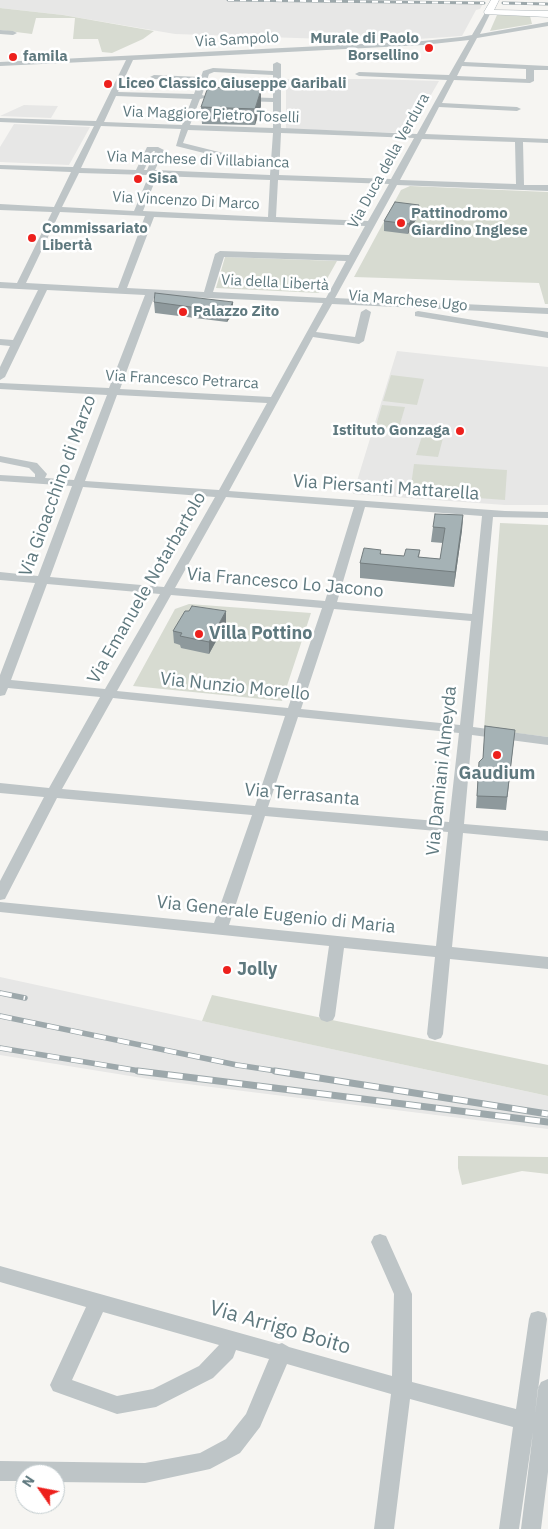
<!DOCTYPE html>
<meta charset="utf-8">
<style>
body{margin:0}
#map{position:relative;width:548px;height:1529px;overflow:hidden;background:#f6f5f2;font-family:"IBM Plex Sans",sans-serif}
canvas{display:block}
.north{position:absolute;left:15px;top:1464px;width:50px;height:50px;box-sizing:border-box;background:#fff;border:1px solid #bfc9cc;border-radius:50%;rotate:303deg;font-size:14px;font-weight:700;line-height:20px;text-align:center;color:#5f797f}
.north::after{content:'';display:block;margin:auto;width:18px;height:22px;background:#ed201c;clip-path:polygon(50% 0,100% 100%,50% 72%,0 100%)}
</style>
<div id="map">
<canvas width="548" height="1529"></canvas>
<div class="north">N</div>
</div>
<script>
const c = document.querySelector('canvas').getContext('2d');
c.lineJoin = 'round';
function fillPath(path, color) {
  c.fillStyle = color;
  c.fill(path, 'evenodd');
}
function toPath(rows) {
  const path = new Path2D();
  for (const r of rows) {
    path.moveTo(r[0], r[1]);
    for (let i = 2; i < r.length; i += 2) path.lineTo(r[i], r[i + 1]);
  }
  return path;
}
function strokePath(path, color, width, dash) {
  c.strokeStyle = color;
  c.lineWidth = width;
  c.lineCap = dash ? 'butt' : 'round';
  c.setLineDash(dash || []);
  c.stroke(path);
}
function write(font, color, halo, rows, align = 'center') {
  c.font = font + ' "IBM Plex Sans",sans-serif';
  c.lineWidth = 5;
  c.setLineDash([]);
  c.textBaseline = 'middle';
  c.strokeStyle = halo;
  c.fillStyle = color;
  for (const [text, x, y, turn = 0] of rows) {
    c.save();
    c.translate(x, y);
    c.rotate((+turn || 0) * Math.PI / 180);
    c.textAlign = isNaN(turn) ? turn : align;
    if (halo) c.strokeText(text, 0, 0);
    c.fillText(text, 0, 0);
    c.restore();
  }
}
fillPath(toPath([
 [0,0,297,0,484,2,480,9,476,10,462,36,388,41,175,34,63,15,0,8],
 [286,79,371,79,439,81,409,133,286,129],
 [24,105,58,106,51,118,0,116],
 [14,124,90,127,69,165,0,162,0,147],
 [397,351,548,367,548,505,505,505,353,494],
 [0,977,548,1096,548,1129,155,1080,0,1055]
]), '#e7e7e6');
fillPath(toPath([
 [0,8,63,15,154,31,143,39,112,53,102,52,98,39,73,39,75,18,36,18,32,34,0,30],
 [497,15,530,16,532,24,490,31],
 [410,186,548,192,548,304,545,304,539,283,354,277,401,190],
 [225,257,337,261,319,293,216,288],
 [391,375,424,379,417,405,383,401],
 [382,405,405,407,398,431,375,429],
 [422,436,443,438,438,457,416,455],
 [414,464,507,470,505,500,410,493],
 [500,523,548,525,548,737,484,729],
 [189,604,311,613,282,701,133,686,175,609],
 [212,995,548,1065,548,1096,202,1021],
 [458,1156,548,1157,548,1174,522,1171,462,1185,458,1168]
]), '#d7dbd1');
const major = toPath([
 [491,0,499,0,494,10,548,11,548,17,485,14,484,12,491,0]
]);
strokePath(major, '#afb7ba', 1);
fillPath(toPath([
 [486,11,491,12,480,34,548,22,548,26,477,38,464,62,548,66,548,70,534,70,534,81,530,83,454,80,442,103,517,107,521,109,517,111,439,107,425,134,548,139,548,143,523,142,524,185,548,185,548,191,397,185,335,298,548,308,548,314,332,304,316,332,355,337,361,312,366,309,371,312,364,341,359,344,313,337,229,491,505,511,548,512,548,518,493,517,473,727,548,737,548,745,472,735,464,824,548,831,548,841,463,833,452,947,548,957,548,969,450,959,443,1034,441,1038,435,1040,429,1038,427,1034,435,957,344,948,335,1016,333,1020,327,1022,321,1020,319,1016,329,946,0,912,0,902,214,923,252,815,57,798,7,895,5,899,0,900,0,881,44,797,0,793,0,783,49,788,100,697,8,688,5,695,0,696,0,675,35,583,0,580,0,572,38,576,72,486,0,481,0,475,35,477,35,474,29,468,0,462,0,456,37,463,47,474,45,478,74,480,107,395,0,389,0,383,109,388,145,295,47,290,5,377,0,380,0,367,10,346,0,345,0,339,13,340,38,290,0,288,0,282,17,283,52,212,0,210,0,204,54,207,71,172,0,169,0,165,73,167,94,126,0,122,0,118,96,121,126,60,0,66,0,62,423,41,461,37,472,35,486,11],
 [469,40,449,75,359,72,355,74,359,76,447,80,417,134,281,128,281,64,277,62,273,64,273,71,213,68,203,71,201,77,154,75,150,77,154,79,199,81,194,94,118,92,133,60,423,45,469,40],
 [462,66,526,69,526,79,457,76,462,66],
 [214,72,273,75,273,98,243,97,239,99,243,101,273,102,273,128,190,125,200,99,208,97,202,95,209,74,214,72],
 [116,96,192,99,182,125,104,122,116,96],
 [101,126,181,129,176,146,224,158,227,158,227,154,183,143,188,130,273,133,270,175,155,170,164,150,158,147,147,147,136,170,81,168,101,126],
 [281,133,414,138,391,179,279,175,281,133],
 [422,139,515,142,516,184,400,180,422,139],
 [153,151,155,151,147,170,144,170,153,151],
 [79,173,149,175,134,211,62,207,79,173],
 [157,176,270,180,268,217,143,211,157,176],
 [278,180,389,184,368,221,276,217,278,180],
 [60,212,145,216,118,288,26,283,60,212],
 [154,217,365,226,349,255,220,251,215,254,204,292,127,288,154,217],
 [224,257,346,261,326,298,213,292,224,257],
 [155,295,208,298,323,303,271,397,120,389,155,295],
 [117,395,267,403,219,490,85,481,117,395],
 [83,487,215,497,164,587,50,577,83,487],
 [226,497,354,507,325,601,175,588,226,497],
 [365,507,482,516,472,614,337,602,365,507],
 [47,584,160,594,105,689,11,680,47,584],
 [171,595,322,608,288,708,117,691,171,595],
 [334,609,471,621,460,725,301,709,334,609],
 [113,698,285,716,255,806,62,789,113,698],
 [298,717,459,733,449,822,268,807,298,717],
 [265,816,448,832,436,946,229,925,265,816],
 [0,30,13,31,17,33,13,35,0,34,0,30],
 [418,311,548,332,548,338,415,316,415,312,418,311],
 [380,1234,386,1236,412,1294,412,1382,516,1409,529,1319,531,1313,538,1311,545,1313,547,1319,535,1414,538,1388,541,1382,548,1379,548,1472,541,1529,521,1529,533,1432,519,1529,499,1529,513,1427,410,1399,394,1529,374,1529,391,1394,287,1364,260,1427,240,1453,210,1469,145,1483,55,1482,55,1474,25,1474,25,1481,0,1481,0,1461,145,1463,200,1453,226,1439,246,1414,269,1359,236,1350,233,1358,213,1378,156,1407,117,1414,53,1391,50,1385,86,1307,0,1282,0,1266,279,1344,282,1343,289,1347,392,1376,394,1294,371,1242,374,1236,380,1234],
 [103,1312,219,1345,199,1366,153,1389,117,1396,72,1380,103,1312]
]), '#bec5c7');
fillPath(major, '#fff');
const railFar2 = toPath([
 [228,0,484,3],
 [503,3,548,4]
]);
const railFar1 = toPath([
 [0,993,25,998],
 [0,1016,237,1065,283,1072],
 [0,1048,146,1072]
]);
const rail = toPath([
 [138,1071,548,1122],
 [275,1071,548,1114]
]);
strokePath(railFar2, '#9da8ab', 3);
strokePath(railFar1, '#9da8ab', 5.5);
strokePath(rail, '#9da8ab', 7);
strokePath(railFar2, '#fff', 2, [6]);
strokePath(railFar1, '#fff', 4, [12]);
strokePath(rail, '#fff', 5, [15]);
fillPath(toPath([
 [261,106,255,125,202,124,201,107],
 [419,214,408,234,384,231,384,221],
 [154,302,233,302,233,313,227,322,155,313],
 [463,515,462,530,454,587,360,578,360,563,381,550,381,554,404,556,420,550,419,557,440,559,443,543,431,542,433,527],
 [226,623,209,654,181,648,180,645,174,643,173,631],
 [485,726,515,730,506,810,476,808,479,762,483,759]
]), '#8e999c');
fillPath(toPath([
 [261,90,261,106,255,125,255,109],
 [419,205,419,214,408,234,409,224],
 [233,302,233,313,227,322,227,312],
 [463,515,462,530,454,587,455,572],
 [226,611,226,623,209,654,209,642]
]), '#747d7f');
const building = toPath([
 [208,87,261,90,255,109,201,107,208,87],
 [395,202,419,205,409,224,384,221,395,202],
 [155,293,233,302,227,312,154,302,155,293],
 [435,514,463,515,455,572,360,563,364,548,381,550,380,554,404,556,406,549,420,550,418,557,440,559,445,528,433,527,435,514],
 [192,606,226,611,209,642,180,636,182,633,173,631,185,611,189,611,192,606],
 [485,726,515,730,507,797,477,796,479,762,483,758,485,726]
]);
fillPath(building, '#a5b2b5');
strokePath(building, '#747d7f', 1);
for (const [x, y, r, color] of [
 [429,48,5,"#ed201c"],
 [13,57,5,"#ed201c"],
 [108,84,5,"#ed201c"],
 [138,179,5,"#ed201c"],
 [401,223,5,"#ed201c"],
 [32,238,5,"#ed201c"],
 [183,312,5,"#ed201c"],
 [460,431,5,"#ed201c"],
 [199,634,5,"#ed201c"],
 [497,755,5,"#ed201c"],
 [227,970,5,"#ed201c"]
]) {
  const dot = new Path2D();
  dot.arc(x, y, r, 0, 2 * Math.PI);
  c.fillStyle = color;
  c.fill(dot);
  strokePath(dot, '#fff', 2);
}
write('bold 15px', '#5f797f', '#fff', [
 ["Murale di Paolo",419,39,"right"],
 ["Borsellino",419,56,"right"],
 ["famila",23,57],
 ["Liceo Classico Giuseppe Garibali",118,84],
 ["Sisa",148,179],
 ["Pattinodromo",411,214],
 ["Giardino Inglese",411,231],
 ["Commissariato",42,229],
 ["Libertà",42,246],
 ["Palazzo Zito",193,312],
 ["Istituto Gonzaga",450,431,"right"]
], 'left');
write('15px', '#5f797f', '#fff', [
 ["Via Sampolo",237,40,-3],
 ["Via Maggiore Pietro Toselli",211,115,2],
 ["Via Marchese di Villabianca",198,160,2],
 ["Via Duca della Verdura",389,161,-61],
 ["Via Vincenzo Di Marco",186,201,3],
 ["Via della Libertà",275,283,3],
 ["Via Marchese Ugo",408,301,5],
 ["Via Francesco Petrarca",182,380,3]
]);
write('18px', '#5f797f', '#fff', [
 ["Via Gioacchino di Marzo",58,486,-70],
 ["Via Piersanti Mattarella",386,488,4],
 ["Via Francesco Lo Jacono",285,583,5],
 ["Via Emanuele Notarbartolo",147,588,-60],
 ["Via Nunzio Morello",235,687,6],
 ["Via Damiani Almeyda",442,771,-84],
 ["Via Terrasanta",302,795,5],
 ["Via Generale Eugenio di Maria",276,915,6]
]);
write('bold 18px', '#5f797f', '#fff', [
 ["Villa Pottino",209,634],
 ["Gaudium",497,774,"center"],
 ["Jolly",237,970]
], 'left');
write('21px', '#5f797f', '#fff', [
 ["Via Arrigo Boito",280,1328,16]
]);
</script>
